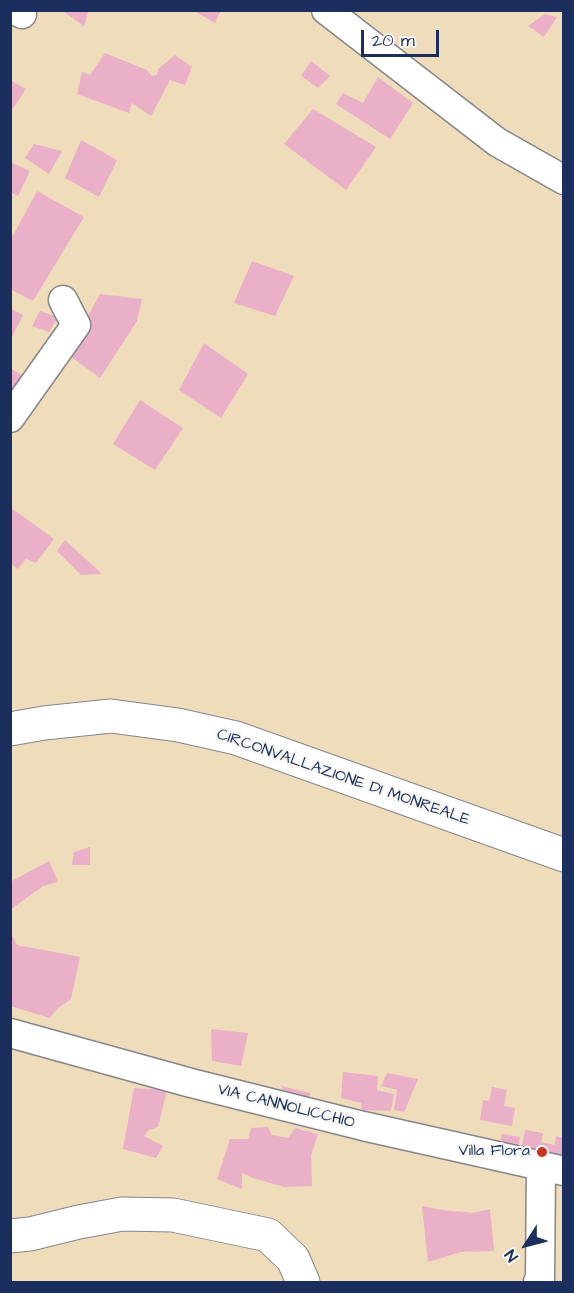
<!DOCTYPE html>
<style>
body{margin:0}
#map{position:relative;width:574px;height:1293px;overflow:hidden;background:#efdcbb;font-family:"Architects Daughter",sans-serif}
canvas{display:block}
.frame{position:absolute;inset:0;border:12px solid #1b2f5e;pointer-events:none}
.north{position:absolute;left:496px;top:1215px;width:60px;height:60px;-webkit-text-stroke:4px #f6f6f2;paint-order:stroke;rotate:234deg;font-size:16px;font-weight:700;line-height:24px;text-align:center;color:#1b2f5e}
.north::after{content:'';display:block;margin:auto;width:21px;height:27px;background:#1b2f5e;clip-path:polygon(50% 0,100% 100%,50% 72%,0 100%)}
.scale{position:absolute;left:361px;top:30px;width:78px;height:27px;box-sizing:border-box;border:3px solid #1b2f5e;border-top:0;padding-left:8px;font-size:18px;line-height:21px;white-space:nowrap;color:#1b2f5e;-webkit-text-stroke:4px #f6f6f2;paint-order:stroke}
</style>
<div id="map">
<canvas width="574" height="1293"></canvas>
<div class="frame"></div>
<div class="north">N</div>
<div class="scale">20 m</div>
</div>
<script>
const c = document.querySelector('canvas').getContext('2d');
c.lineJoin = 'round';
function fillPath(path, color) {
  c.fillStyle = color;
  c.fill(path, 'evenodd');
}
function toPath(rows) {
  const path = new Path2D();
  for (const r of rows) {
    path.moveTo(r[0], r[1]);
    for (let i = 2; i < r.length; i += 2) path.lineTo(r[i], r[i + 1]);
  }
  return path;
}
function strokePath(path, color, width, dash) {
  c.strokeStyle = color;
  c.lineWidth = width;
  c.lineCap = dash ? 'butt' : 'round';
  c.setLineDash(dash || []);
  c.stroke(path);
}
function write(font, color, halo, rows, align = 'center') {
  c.font = font + ' "Architects Daughter",sans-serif';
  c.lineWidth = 4.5;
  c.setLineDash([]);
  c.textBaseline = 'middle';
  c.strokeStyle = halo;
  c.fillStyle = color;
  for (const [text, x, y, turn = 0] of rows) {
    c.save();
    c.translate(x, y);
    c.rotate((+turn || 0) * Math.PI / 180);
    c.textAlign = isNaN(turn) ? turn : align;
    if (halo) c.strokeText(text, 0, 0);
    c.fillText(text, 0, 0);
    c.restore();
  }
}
fillPath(toPath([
 [61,10,89,10,84,26],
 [192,10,221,10,215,23],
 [545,14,557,17,544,37,528,26],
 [105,53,147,70,152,76,157,75,158,69,175,55,192,67,185,85,170,80,151,116,132,103,129,113,77,94,82,72,90,75],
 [311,61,330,76,318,88,301,76],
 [378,77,413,103,390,139,336,104,343,93,363,103],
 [10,80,26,89,10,113],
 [313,109,376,147,346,190,284,144],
 [81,140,117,160,99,197,65,178],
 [34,144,62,151,49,174,25,158],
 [10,162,30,171,18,196,10,192],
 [37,191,84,217,33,301,10,289,10,241],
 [252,261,294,276,275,316,234,303],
 [100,294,142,299,137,321,100,378,67,354],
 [10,308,23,315,10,341],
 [40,311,58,317,49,332,32,326],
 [204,343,248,374,221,418,179,390],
 [10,368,29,379,10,410],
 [140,400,183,428,155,470,113,444],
 [10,507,54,539,36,563,26,559,18,569,10,563],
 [65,540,102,574,81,575,57,551],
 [90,847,90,865,72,865,74,852],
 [49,861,58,882,43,886,10,910,10,882],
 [10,936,13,937,17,945,80,957,71,999,57,1009,50,1018,10,1006],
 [211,1029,248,1033,241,1066,212,1061],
 [343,1072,378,1076,377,1090,394,1094,391,1111,362,1110,361,1103,341,1098],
 [387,1073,418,1079,404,1112,394,1110,397,1090,381,1086],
 [282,1086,310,1093,307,1107,282,1101],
 [492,1087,507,1090,504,1106,515,1108,512,1126,480,1120,483,1100,489,1101],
 [134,1088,167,1090,158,1127,149,1130,144,1136,163,1146,156,1158,123,1149],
 [268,1127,272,1135,288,1138,295,1128,318,1134,311,1155,312,1186,284,1187,253,1178,242,1173,242,1189,217,1179,230,1139,248,1139,251,1128],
 [525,1130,543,1133,541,1142,555,1145,556,1136,564,1138,564,1167,519,1159],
 [502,1134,520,1137,518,1148,500,1145],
 [422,1206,442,1210,473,1213,490,1209,494,1251,461,1252,428,1262]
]), '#eab0c8');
const minor = toPath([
 [15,10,22,14],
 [326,10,497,142,564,180],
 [10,418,76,325,63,300],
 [10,1033,191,1083,363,1126,564,1171],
 [538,1282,540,1280,541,1166]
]);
const tertiary = toPath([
 [10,1236,30,1234,79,1222,122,1214,173,1215,268,1235,293,1259,303,1282]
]);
const secondary = toPath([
 [10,729,44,723,111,716,178,725,236,738,564,855]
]);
strokePath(minor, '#85868c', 31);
strokePath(tertiary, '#85868c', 35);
strokePath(secondary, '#85868c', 35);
strokePath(minor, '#fff', 28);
strokePath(tertiary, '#fff', 33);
strokePath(secondary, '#fff', 33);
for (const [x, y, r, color] of [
 [542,1152,6,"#c8321e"]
]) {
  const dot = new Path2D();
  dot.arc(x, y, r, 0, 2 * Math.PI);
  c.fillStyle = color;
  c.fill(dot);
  strokePath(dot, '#f6f6f2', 2);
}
write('16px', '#1b2f5e', '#f6f6f2', [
 ["CIRCONVALLAZIONE DI MONREALE",343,778,19],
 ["VIA CANNOLICCHIO",286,1107,14]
]);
write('16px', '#1b2f5e', '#f6f6f2', [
 ["Villa Flora",530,1152]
], 'right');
</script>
